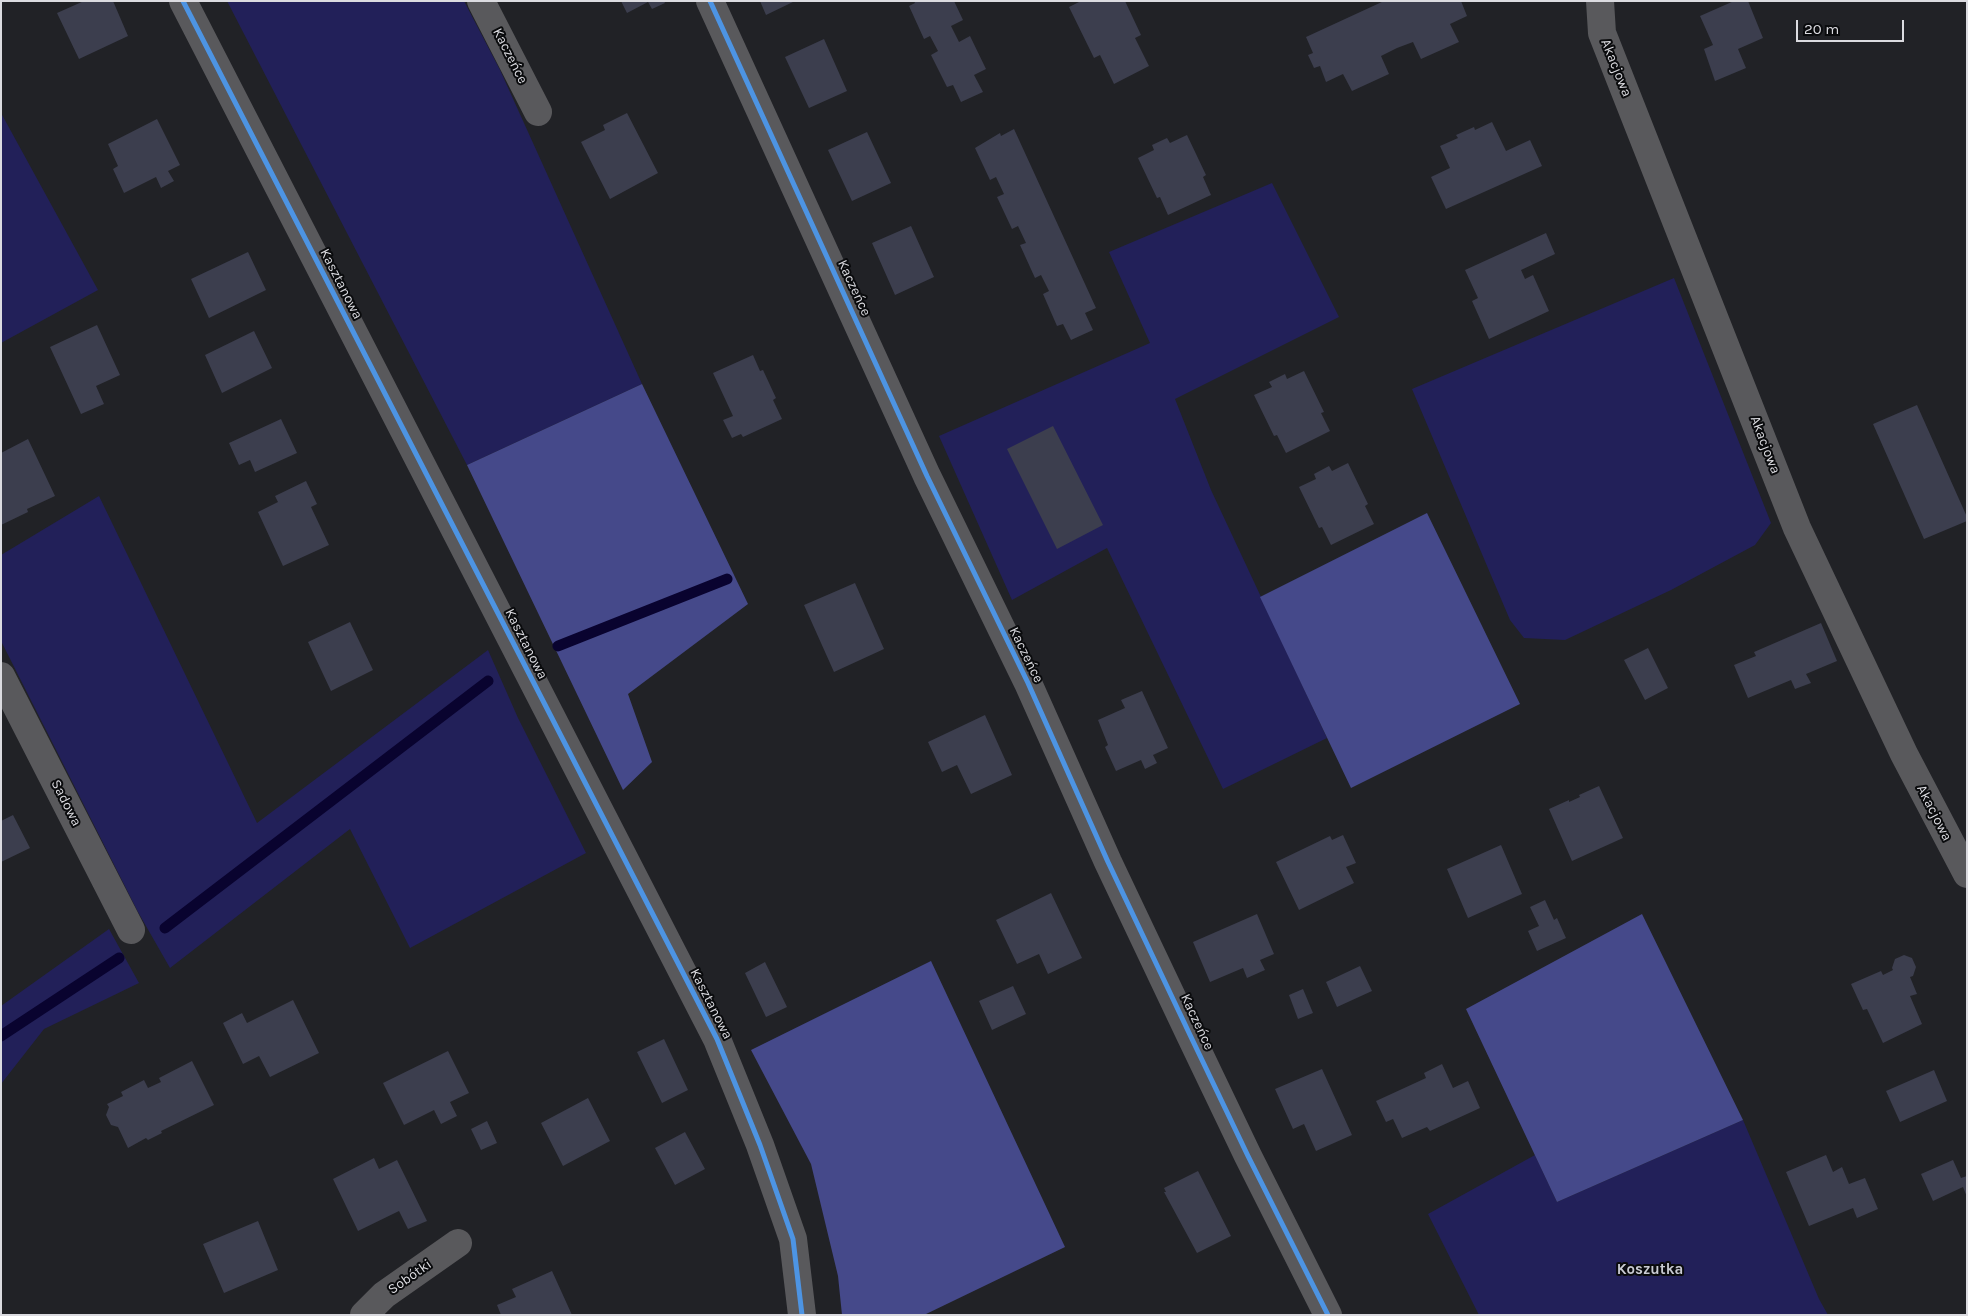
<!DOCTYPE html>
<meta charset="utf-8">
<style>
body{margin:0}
#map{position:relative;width:1968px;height:1316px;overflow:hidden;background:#212226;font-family:Karla,sans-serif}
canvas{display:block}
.frame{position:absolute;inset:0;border:2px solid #dbdbe0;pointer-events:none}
.scale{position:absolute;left:1796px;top:20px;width:108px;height:22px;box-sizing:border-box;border:2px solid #dbdbe0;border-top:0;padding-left:6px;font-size:15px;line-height:18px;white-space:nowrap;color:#dbdbe0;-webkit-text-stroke:4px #0a0b0d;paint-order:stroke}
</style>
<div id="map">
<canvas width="1968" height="1316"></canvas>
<div class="frame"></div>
<div class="scale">20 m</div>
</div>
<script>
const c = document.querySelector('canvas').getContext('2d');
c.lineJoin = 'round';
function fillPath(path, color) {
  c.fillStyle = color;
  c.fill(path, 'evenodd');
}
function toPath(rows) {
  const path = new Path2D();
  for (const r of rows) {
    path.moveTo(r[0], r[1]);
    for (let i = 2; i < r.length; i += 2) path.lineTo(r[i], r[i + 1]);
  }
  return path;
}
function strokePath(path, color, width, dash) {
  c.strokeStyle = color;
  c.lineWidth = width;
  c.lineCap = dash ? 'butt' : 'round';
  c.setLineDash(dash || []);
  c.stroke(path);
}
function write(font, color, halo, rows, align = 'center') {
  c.font = font + ' Karla,sans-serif';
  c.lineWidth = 4;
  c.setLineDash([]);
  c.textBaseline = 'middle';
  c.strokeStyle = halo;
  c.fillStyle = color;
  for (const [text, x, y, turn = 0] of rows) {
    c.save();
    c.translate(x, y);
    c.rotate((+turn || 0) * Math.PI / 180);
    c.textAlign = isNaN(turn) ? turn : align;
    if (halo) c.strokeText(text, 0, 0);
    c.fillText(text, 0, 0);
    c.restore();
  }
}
fillPath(toPath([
 [227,1,464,1,500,70,642,384,467,465],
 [1,113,98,290,1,343],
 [1272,183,1339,317,1175,399,1211,490,1327,738,1223,789,1107,548,1012,600,939,436,1150,343,1109,252],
 [1674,278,1771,523,1755,545,1671,590,1565,640,1524,638,1510,620,1412,389],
 [99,496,257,823,488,650,518,718,586,853,410,948,350,829,170,968,138,912,1,641,1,555],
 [109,929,139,983,44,1029,1,1084,1,1006],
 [1743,1120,1819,1299,1828,1315,1479,1315,1428,1214,1535,1155,1557,1202]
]), '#222059');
fillPath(toPath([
 [642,384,748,604,628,694,652,762,623,790,467,465],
 [1427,513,1520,704,1351,788,1260,597],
 [1642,914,1743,1120,1557,1202,1466,1009],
 [931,961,1065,1247,924,1315,842,1315,838,1276,811,1164,751,1050]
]), '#45498a');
strokePath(toPath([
 [558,646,727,579],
 [165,928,488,681],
 [1,1036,119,958]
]), '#09032f', 11);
fillPath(toPath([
 [84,1,113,1,128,36,79,59,57,13],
 [621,1,664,1,665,3,652,9,648,2,627,13],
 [760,1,795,1,766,15],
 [914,1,954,1,963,20,951,26,959,42,970,36,986,69,974,75,983,92,961,102,953,85,947,87,931,55,938,51,930,36,924,39,909,6,915,3],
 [1081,1,1125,1,1141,35,1135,38,1149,66,1114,84,1100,55,1094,58,1069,7],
 [1384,1,1461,1,1467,16,1450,24,1459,42,1421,59,1413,42,1397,48,1381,56,1389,74,1352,91,1343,74,1326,82,1320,66,1314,68,1308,55,1313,53,1306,37],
 [1734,1,1748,1,1763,38,1738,49,1746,68,1715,81,1704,49,1713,45,1700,16],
 [824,39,847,91,809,108,785,57],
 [627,113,658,173,610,199,581,142,605,130,603,125],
 [157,119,180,165,168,171,174,181,161,188,156,177,124,193,113,169,118,166,108,144],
 [1492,122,1506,151,1530,140,1542,166,1446,209,1431,177,1450,168,1440,146,1458,138,1456,135,1474,127,1475,130],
 [1014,129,1096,308,1085,313,1093,330,1071,340,1063,324,1057,326,1043,294,1049,291,1041,275,1035,278,1020,245,1026,243,1018,226,1012,229,997,197,1004,194,996,177,990,180,975,148,1000,133,1001,136],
 [867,132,891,183,852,201,828,150],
 [1187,135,1206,175,1203,177,1211,195,1168,215,1160,197,1157,198,1138,158,1154,150,1152,145,1167,138,1170,143],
 [911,226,934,277,895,295,872,243],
 [1546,233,1555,254,1521,270,1525,279,1533,275,1549,311,1489,339,1472,301,1478,298,1465,270],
 [248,252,266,290,209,318,191,279],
 [97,325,120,375,96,386,104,404,81,414,50,347],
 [254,331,272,368,222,393,205,355],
 [753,355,760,371,763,370,776,398,773,400,782,419,743,437,741,434,732,438,723,420,733,416,713,373],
 [1304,371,1324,412,1321,413,1330,431,1286,453,1277,435,1274,436,1254,395,1272,387,1269,382,1285,374,1287,379],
 [1917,405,1967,517,1967,521,1924,539,1873,424],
 [281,419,297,453,255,472,250,460,239,465,229,443],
 [1053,426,1103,525,1057,549,1007,449],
 [28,439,55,496,27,509,28,512,1,525,1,453],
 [1348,463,1368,504,1365,506,1374,524,1331,545,1322,527,1319,528,1299,487,1316,479,1314,474,1329,466,1332,471],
 [306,481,317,504,311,507,329,545,283,566,258,512,278,502,275,496],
 [855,583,884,649,834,672,804,605],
 [350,622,373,670,331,691,308,642],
 [1821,623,1837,661,1806,674,1811,683,1795,689,1791,680,1748,698,1734,665,1756,656,1754,652],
 [1648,648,1668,688,1645,700,1624,660],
 [1142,691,1168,748,1153,755,1157,763,1145,769,1141,760,1116,771,1105,747,1108,745,1098,720,1125,708,1121,700],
 [985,715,1012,775,971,794,957,765,942,772,928,742],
 [1599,786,1623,838,1572,861,1549,809,1569,800,1569,802,1580,797,1579,795],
 [13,815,30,848,1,862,1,821],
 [1343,835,1356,863,1346,867,1354,883,1299,910,1276,862,1330,836,1332,840],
 [1501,845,1522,894,1468,918,1447,869],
 [1051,893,1082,958,1048,974,1039,954,1017,964,996,920],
 [1545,900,1554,920,1557,918,1566,938,1537,951,1528,931,1539,926,1530,907],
 [1257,914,1274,954,1260,960,1265,970,1247,978,1243,968,1210,982,1193,942],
 [1904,955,1912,958,1916,967,1913,976,1910,977,1917,994,1910,996,1922,1024,1883,1043,1867,1009,1863,1010,1851,984,1881,971,1883,975,1893,970,1892,968,1895,959],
 [765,962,787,1007,766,1017,745,973],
 [1360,966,1372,991,1337,1007,1326,982],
 [1013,986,1026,1014,992,1030,979,1001],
 [1303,989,1313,1013,1298,1019,1289,995],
 [293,1000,319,1053,270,1077,259,1056,243,1064,223,1023,242,1013,247,1023],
 [664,1039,688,1090,662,1103,637,1052],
 [448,1051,469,1093,450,1102,457,1116,441,1124,434,1110,404,1125,383,1083],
 [192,1061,214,1105,161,1131,162,1133,148,1140,146,1138,128,1148,118,1127,111,1125,106,1115,109,1107,107,1104,123,1096,121,1092,144,1080,148,1088,161,1082,159,1078],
 [1442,1064,1453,1088,1468,1081,1480,1108,1430,1131,1427,1127,1402,1138,1393,1119,1386,1122,1376,1101,1426,1078,1424,1073],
 [1322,1069,1352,1135,1316,1151,1304,1124,1293,1129,1275,1089],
 [1934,1070,1947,1101,1900,1122,1886,1091],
 [588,1098,610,1141,563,1166,541,1123],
 [487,1121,497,1143,481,1150,471,1129],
 [685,1132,705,1169,675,1185,655,1148],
 [1826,1155,1833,1172,1842,1167,1849,1184,1865,1178,1878,1209,1857,1218,1853,1208,1809,1226,1786,1172],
 [374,1158,379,1169,397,1160,427,1221,408,1229,399,1211,358,1231,333,1179],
 [1953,1160,1961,1178,1967,1176,1967,1197,1963,1187,1933,1201,1921,1174],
 [1198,1171,1231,1236,1197,1253,1164,1192,1166,1192,1164,1188],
 [258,1221,278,1270,224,1293,203,1244],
 [552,1271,572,1315,501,1315,497,1305,516,1297,512,1289]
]), '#3c3e4e');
strokePath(toPath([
 [183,1,717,1039,760,1145,793,1239,802,1315],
 [481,1,538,112],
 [710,1,927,476,1028,683,1108,862,1191,1037,1248,1156,1328,1315],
 [1600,1,1602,33,1797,528,1904,754,1967,874],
 [1,676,131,930],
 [364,1315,384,1295,458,1243]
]), '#59595c', 28);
strokePath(toPath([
 [183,1,717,1039,760,1145,793,1239,802,1315],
 [710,1,927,476,1028,683,1108,862,1191,1037,1248,1156,1328,1315]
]), '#4d94e3', 5);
write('14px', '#dbdbe0', '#0a0b0d', [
 ["Kaczeńce",510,56,63],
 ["Akacjowa",1616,68,68],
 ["Kasztanowa",341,284,63],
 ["Kaczeńce",854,288,65],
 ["Akacjowa",1765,445,69],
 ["Kasztanowa",526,644,63],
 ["Kaczeńce",1026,655,64],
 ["Sadowa",66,803,63],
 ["Akacjowa",1934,813,63],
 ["Kasztanowa",711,1004,63],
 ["Kaczeńce",1197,1022,65],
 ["Sobótki",410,1277,-35]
]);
write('bold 15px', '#c9cbd3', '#0a0b0d', [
 ["Koszutka",1650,1270]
]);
</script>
